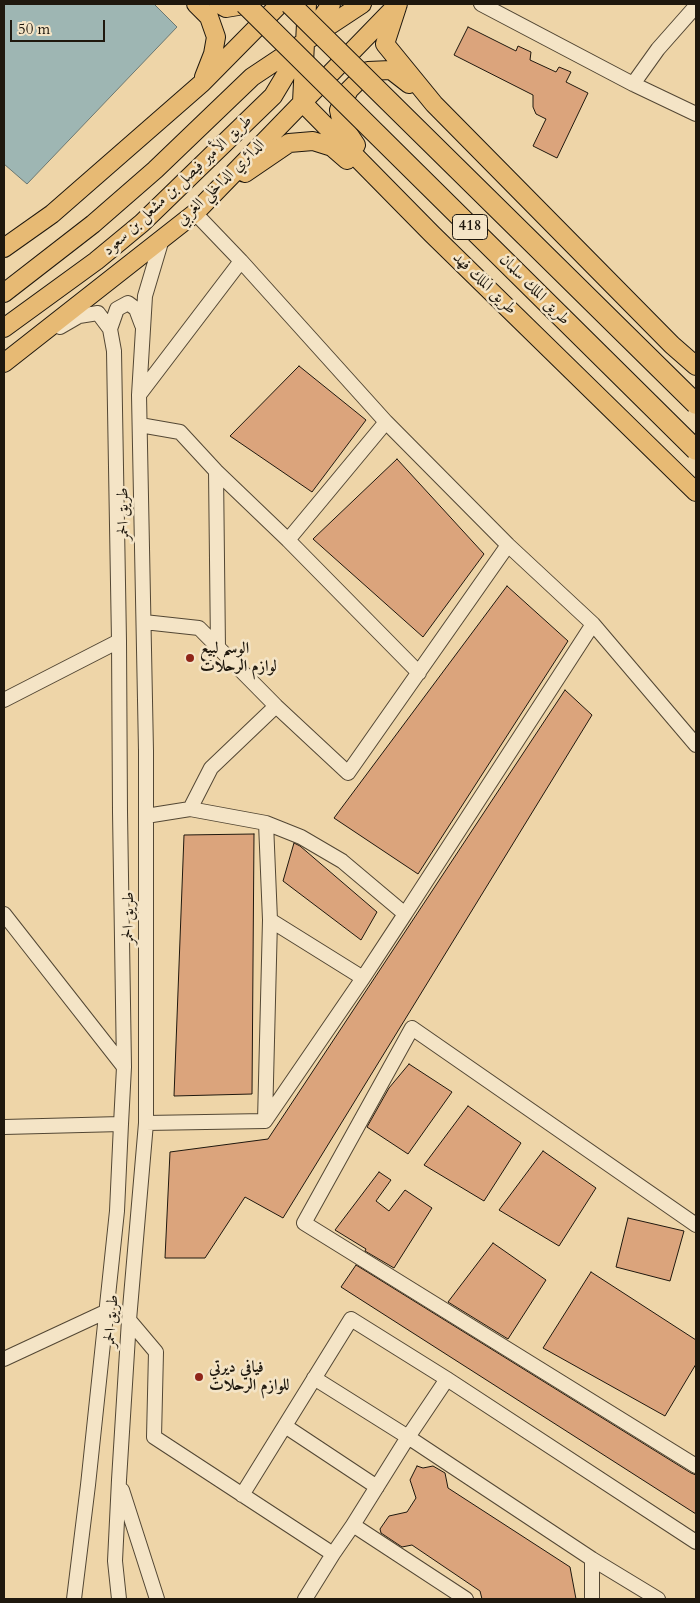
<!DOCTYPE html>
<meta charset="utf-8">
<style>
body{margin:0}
#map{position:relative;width:700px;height:1603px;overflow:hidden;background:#eed5a8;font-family:Cardo,serif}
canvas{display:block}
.frame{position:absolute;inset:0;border:5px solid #1f180e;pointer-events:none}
.scale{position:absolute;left:10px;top:20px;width:95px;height:22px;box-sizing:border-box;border:2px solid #1f180e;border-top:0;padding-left:6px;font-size:15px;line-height:18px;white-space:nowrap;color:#1f180e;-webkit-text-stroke:4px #f4e4c6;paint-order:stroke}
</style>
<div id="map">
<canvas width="700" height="1603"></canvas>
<div class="frame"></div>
<div class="scale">50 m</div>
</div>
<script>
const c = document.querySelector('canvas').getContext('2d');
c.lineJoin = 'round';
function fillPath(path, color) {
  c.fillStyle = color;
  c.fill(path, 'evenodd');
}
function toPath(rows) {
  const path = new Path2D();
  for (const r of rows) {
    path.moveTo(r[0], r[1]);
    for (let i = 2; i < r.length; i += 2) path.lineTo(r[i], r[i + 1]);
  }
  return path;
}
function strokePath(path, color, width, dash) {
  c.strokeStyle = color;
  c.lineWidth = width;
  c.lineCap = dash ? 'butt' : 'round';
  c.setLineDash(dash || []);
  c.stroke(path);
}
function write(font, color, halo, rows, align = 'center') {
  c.font = font + ' Cardo,Amiri,serif';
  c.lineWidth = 5;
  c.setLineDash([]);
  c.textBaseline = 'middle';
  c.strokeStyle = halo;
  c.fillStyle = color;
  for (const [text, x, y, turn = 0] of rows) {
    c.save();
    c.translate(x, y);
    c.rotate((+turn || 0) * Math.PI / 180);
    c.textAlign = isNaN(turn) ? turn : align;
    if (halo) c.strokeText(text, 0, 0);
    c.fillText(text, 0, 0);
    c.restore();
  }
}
const water = toPath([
 [4,4,154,4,177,27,27,184,4,164,4,4]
]);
fillPath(water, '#9eb6b3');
strokePath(water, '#6b7771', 1);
const building = toPath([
 [468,27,516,51,518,46,531,52,530,60,556,72,559,67,571,72,566,82,588,93,557,158,533,146,546,119,536,114,533,107,533,95,454,55,468,27],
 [299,366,366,420,312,492,230,436,299,366],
 [397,459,484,554,423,637,313,539,397,459],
 [507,586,568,641,418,874,334,818,507,586],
 [565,690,592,715,283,1218,245,1197,205,1258,165,1258,170,1152,268,1139,565,690],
 [254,834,252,1094,174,1096,184,835,254,834],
 [294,843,300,846,377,912,361,940,283,881,294,843],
 [409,1064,452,1092,408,1154,367,1127,389,1088,409,1064],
 [468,1106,521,1143,484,1201,424,1165,468,1106],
 [543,1151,596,1188,559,1246,499,1210,543,1151],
 [379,1172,391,1180,376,1201,389,1211,405,1190,432,1208,394,1268,365,1251,366,1249,335,1230,379,1172],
 [628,1218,684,1231,670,1281,616,1267,628,1218],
 [493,1243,546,1280,508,1339,448,1302,493,1243],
 [356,1265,691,1473,696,1475,696,1514,341,1287,356,1265],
 [591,1272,696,1340,696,1364,665,1416,543,1348,591,1272],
 [417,1466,423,1468,433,1466,445,1473,448,1488,570,1567,576,1599,482,1599,480,1591,412,1545,402,1547,381,1533,380,1529,389,1516,407,1512,416,1498,410,1480,417,1466]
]);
fillPath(building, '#dba47c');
strokePath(building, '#1f180e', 1);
const minor = toPath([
 [481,4,633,84,696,114],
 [633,84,658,49,696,6],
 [195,213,241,261,386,422,508,545,593,624,696,745],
 [60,327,79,316,98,313,110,329,114,351,119,641,120,812,124,1067,121,1124,117,1211,88,1485,74,1599],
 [110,329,117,309,128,303,136,309,142,325],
 [139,395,241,261],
 [140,425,180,432,216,471,288,540,419,673],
 [216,471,218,649],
 [288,540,386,422],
 [144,622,199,628,276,706,348,773,508,545],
 [4,700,119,641],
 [190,809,211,768,276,706],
 [146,816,190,809,266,823,301,837,342,861,405,914,593,624],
 [4,914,124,1067],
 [270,920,363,978],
 [265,1121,363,978,405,914],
 [146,1123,265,1121,270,920,266,823],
 [4,1127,121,1124],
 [696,1225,412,1028,304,1223,696,1466],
 [129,1320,156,1352,154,1437,333,1554,305,1599],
 [4,1359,105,1312],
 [314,1378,408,1437,447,1379],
 [285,1426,377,1487],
 [122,1490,157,1599],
 [242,1495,351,1319,447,1379,696,1542],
 [353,1525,408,1437,592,1559,658,1599],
 [333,1554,353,1525,466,1599],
 [119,1599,115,1561,119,1480,129,1320,146,1123,146,751,139,395,145,296,162,239],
 [592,1599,592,1559]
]);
const major = toPath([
 [196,4,209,17,216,37,213,54,204,77],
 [219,4,226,8,238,6,241,4],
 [307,4,302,102,432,234,696,492],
 [397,7,385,44,434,104,672,345,696,366],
 [356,145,342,124,339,110,349,90,368,71,391,70,409,84],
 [245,173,289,143,313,141,332,147,347,160],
 [4,248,52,214,202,83,280,4],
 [4,293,93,224,155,170,252,77,306,41,331,4],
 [4,328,96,261,142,223,273,96,306,41,362,4],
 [4,363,195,213,398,4]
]);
strokePath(minor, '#534734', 16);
strokePath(major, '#1f180e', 20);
strokePath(minor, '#f4e4c6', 14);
strokePath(major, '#e7ba74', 18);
const highwayBridge = toPath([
 [245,4,696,450],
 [290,4,696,404]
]);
strokePath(highwayBridge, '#1f180e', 22, []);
strokePath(highwayBridge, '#e7ba74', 20);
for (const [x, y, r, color] of [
 [190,658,5,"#8f2418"],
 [199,1377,5,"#8f2418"]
]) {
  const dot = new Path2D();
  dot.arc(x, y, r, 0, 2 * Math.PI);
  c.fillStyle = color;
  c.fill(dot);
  strokePath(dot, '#f4e4c6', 2);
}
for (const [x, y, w] of [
 [470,227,35]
]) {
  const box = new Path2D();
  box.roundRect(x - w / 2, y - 12.5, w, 25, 4);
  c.fillStyle = '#f4e4c6';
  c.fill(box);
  strokePath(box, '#1f180e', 1);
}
write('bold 15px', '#1f180e', null, [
 ["418",470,227]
]);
write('16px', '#1f180e', '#f4e4c6', [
 ["الدائري الداخلي الغربي",221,183,-44],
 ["طريق الأمير فيصل بن مشعل بن سعود",178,186,-43],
 ["طريق الملك فهد",484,284,44],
 ["طريق الملك سلمان",534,290,45],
 ["طريق الحمر",124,514,-91],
 ["طريق الحمر",129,918,-90],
 ["طريق الحمر",112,1321,-86]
]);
write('bold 16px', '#1f180e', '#f4e4c6', [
 ["الوسم لبيع",200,649],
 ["لوازم الرحلات",200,667],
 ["فيافي ديرتي",209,1368],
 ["للوازم الرحلات",209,1386]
], 'left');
</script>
